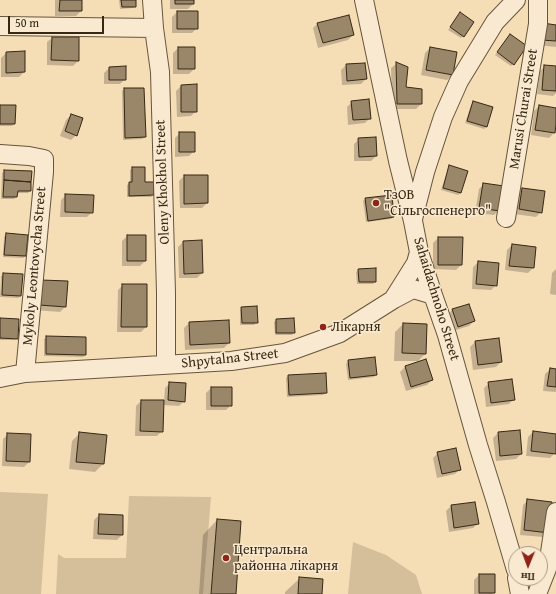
<!DOCTYPE html>
<meta charset="utf-8">
<style>
body{margin:0}
#map{position:relative;width:556px;height:594px;overflow:hidden;background:#f5ddb6;font-family:"Gentium Book Plus",serif}
canvas{display:block}
.north{position:absolute;left:508px;top:546px;width:40px;height:40px;box-sizing:border-box;background:#f8e9d0;border:1px solid #ab9c85;border-radius:50%;rotate:181deg;font-size:11px;font-weight:700;line-height:16px;text-align:center;color:#372814}
.north::after{content:'';display:block;margin:auto;width:14px;height:18px;background:#8f2418;clip-path:polygon(50% 0,100% 100%,50% 72%,0 100%)}
.scale{position:absolute;left:8px;top:16px;width:96px;height:18px;box-sizing:border-box;border:2px solid #372814;border-top:0;padding-left:5px;font-size:12px;line-height:14px;white-space:nowrap;color:#372814;-webkit-text-stroke:3px #f8e9d0;paint-order:stroke}
</style>
<div id="map">
<canvas width="556" height="594"></canvas>
<div class="north">Пн</div>
<div class="scale">50 m</div>
</div>
<script>
const c = document.querySelector('canvas').getContext('2d');
c.lineJoin = 'round';
function fillPath(path, color) {
  c.fillStyle = color;
  c.fill(path, 'evenodd');
}
function toPath(rows) {
  const path = new Path2D();
  for (const r of rows) {
    path.moveTo(r[0], r[1]);
    for (let i = 2; i < r.length; i += 2) path.lineTo(r[i], r[i + 1]);
  }
  return path;
}
function strokePath(path, color, width, dash) {
  c.strokeStyle = color;
  c.lineWidth = width;
  c.lineCap = dash ? 'butt' : 'round';
  c.setLineDash(dash || []);
  c.stroke(path);
}
function write(font, color, halo, rows, align = 'center') {
  c.font = font + ' "Gentium Book Plus",serif';
  c.lineWidth = 3;
  c.setLineDash([]);
  c.textBaseline = 'middle';
  c.strokeStyle = halo;
  c.fillStyle = color;
  for (const [text, x, y, turn = 0] of rows) {
    c.save();
    c.translate(x, y);
    c.rotate((+turn || 0) * Math.PI / 180);
    c.textAlign = isNaN(turn) ? turn : align;
    if (halo) c.strokeText(text, 0, 0);
    c.fillText(text, 0, 0);
    c.restore();
  }
}
fillPath(toPath([
 [0,492,48,494,41,594,0,594],
 [129,496,211,497,203,594,56,594,58,554,64,558,126,558],
 [353,542,386,555,416,575,422,594,348,594]
]), '#d5be9a');
fillPath(toPath([
 [55,0,81,0,81,11,76,16,55,16],
 [119,0,135,0,135,6,133,8,120,9],
 [170,0,193,0,193,4,188,9,170,9],
 [177,12,197,28,192,33,172,33,172,17],
 [458,16,463,36,461,38,448,30],
 [318,23,353,35,348,40,318,48,313,28],
 [556,26,556,47,536,45],
 [508,37,513,64,511,66,495,55],
 [52,38,78,61,73,66,47,65,47,42],
 [178,48,194,48,194,69,189,74,173,74,173,53],
 [430,48,456,53,452,75,447,80,421,75,425,53],
 [6,53,24,72,19,77,1,77,1,58],
 [396,64,405,88,421,104,416,109,392,109,391,68],
 [346,65,366,79,361,84,342,85,341,70],
 [545,66,556,67,556,93,553,96,537,94,540,71],
 [125,67,125,79,120,84,104,84,104,73,109,68],
 [181,86,196,111,191,116,177,117,176,91],
 [124,89,143,89,145,137,142,139,123,140,122,91],
 [352,102,370,118,365,123,348,125,347,107],
 [473,102,486,127,484,129,465,123,471,105],
 [0,106,14,124,12,126,0,126],
 [539,106,556,109,556,117,554,133,549,138,531,135,534,111],
 [71,115,76,135,71,140,60,136,66,120],
 [180,133,194,151,189,156,175,157,175,138],
 [359,139,376,156,371,161,354,161,354,144],
 [450,167,461,193,458,195,441,190,448,169],
 [132,168,153,195,151,197,127,197,127,185,130,183,130,170],
 [5,171,30,191,28,193,16,193,16,197,14,199,1,199,2,173],
 [184,176,207,176,207,203,202,208,180,208,179,181],
 [484,184,499,210,494,215,475,213,479,189],
 [522,189,541,212,536,217,514,214,517,194],
 [66,195,92,212,87,217,60,217,61,200],
 [365,199,393,217,391,219,366,222,363,201],
 [6,234,26,256,23,258,3,257,4,237],
 [127,236,145,261,140,266,122,266,122,241],
 [438,238,461,265,456,270,433,269,433,243],
 [201,241,202,273,197,278,179,278,178,247,183,242],
 [512,245,535,247,533,268,528,273,505,270,507,250],
 [478,262,496,285,491,290,472,289,473,267],
 [556,269,556,295,550,294,552,273],
 [359,270,375,282,373,284,357,284,356,272],
 [3,274,20,296,18,298,0,297,1,276],
 [123,285,146,327,141,332,117,332,118,290],
 [36,286,65,307,60,312,35,310],
 [242,308,257,322,254,325,240,325,240,310],
 [452,310,474,321,469,326,453,331,448,315],
 [0,319,17,338,15,340,0,340],
 [276,320,294,332,292,335,275,335,274,322],
 [228,321,229,343,224,348,185,350,184,328,189,323],
 [403,324,426,325,425,354,418,361,394,361,395,332],
 [47,337,85,355,83,357,44,356,44,339],
 [475,342,501,362,496,367,473,370,470,347],
 [348,361,376,374,374,377,348,380,346,364],
 [405,367,432,380,427,385,406,391,400,372],
 [550,369,556,370,556,392,543,391,545,374],
 [288,376,326,393,323,395,287,397,286,378],
 [170,383,184,401,179,406,163,405,162,431,157,436,135,436,136,406,141,401,164,401,165,388],
 [489,383,514,399,509,404,486,407,484,388],
 [211,388,231,405,226,410,206,410,206,393],
 [533,432,556,435,555,453,550,458,526,456,528,437],
 [80,433,106,436,103,464,95,472,69,469,72,441],
 [498,433,521,454,516,459,496,461,493,438],
 [8,434,29,462,24,467,2,466,3,439],
 [438,453,460,469,455,474,437,478,433,458],
 [528,500,551,503,543,537,520,535,523,505],
 [451,506,478,523,473,528,449,532,446,511],
 [99,515,122,535,117,540,93,539,94,520],
 [217,520,235,594,199,594,203,535],
 [479,575,494,593,493,594,474,594,474,580],
 [300,578,321,594,285,594,285,592]
]), '#0003');
const building = toPath([
 [60,0,82,0,82,11,59,11,60,0],
 [121,0,136,0,136,7,122,7,121,0],
 [175,0,194,0,194,4,175,4,175,0],
 [177,11,198,11,198,29,177,29,177,11],
 [460,12,474,22,464,37,450,27,460,12],
 [349,15,354,35,323,43,317,23,349,15],
 [543,23,556,25,556,41,541,40,543,23],
 [510,34,527,46,514,65,497,52,510,34],
 [52,37,79,37,79,61,51,60,52,37],
 [178,47,195,47,195,69,178,69,178,47],
 [430,47,457,52,453,75,426,70,430,47],
 [25,51,25,72,6,73,6,52,25,51],
 [396,62,408,67,406,87,422,89,422,104,397,104,396,62],
 [365,63,367,79,347,81,346,64,365,63],
 [544,65,556,66,556,91,542,90,544,65],
 [126,66,126,80,109,80,109,67,126,66],
 [197,84,197,112,181,112,181,85,197,84],
 [124,88,144,88,146,137,125,138,124,88],
 [369,99,371,119,353,120,351,101,369,99],
 [473,101,493,107,487,127,467,121,473,101],
 [0,105,16,105,15,124,0,124,0,105],
 [539,105,556,108,556,124,555,133,535,130,539,105],
 [71,114,83,118,77,136,65,131,71,114],
 [179,132,195,132,195,152,179,152,179,132],
 [376,137,377,156,359,157,358,138,376,137],
 [449,165,468,171,461,193,443,188,449,165],
 [132,167,145,167,145,182,154,182,154,195,129,196,129,182,132,182,132,167],
 [4,170,32,171,31,182,4,180,4,170],
 [184,175,208,175,208,203,184,204,184,175],
 [4,180,31,182,31,191,18,191,17,197,3,197,4,180],
 [483,183,504,186,500,211,479,208,483,183],
 [522,188,545,191,542,213,519,209,522,188],
 [65,194,94,195,93,213,65,212,65,194],
 [392,195,394,217,368,221,365,198,392,195],
 [6,233,28,235,26,256,4,255,6,233],
 [127,235,146,235,146,261,127,261,127,235],
 [438,237,463,237,462,265,438,265,438,237],
 [202,240,203,273,184,274,183,241,202,240],
 [512,244,536,247,534,268,509,266,512,244],
 [478,261,499,263,497,286,476,284,478,261],
 [376,268,376,282,359,282,358,269,376,268],
 [3,273,23,274,21,296,2,295,3,273],
 [41,280,68,281,66,307,39,305,41,280],
 [122,284,147,284,147,327,121,327,122,284],
 [469,304,475,321,458,327,452,309,469,304],
 [257,306,258,323,242,323,241,307,257,306],
 [0,318,19,319,18,339,0,338,0,318],
 [294,318,295,333,276,333,276,319,294,318],
 [229,320,230,343,190,345,189,322,229,320],
 [403,323,427,324,426,354,402,353,403,323],
 [46,336,86,337,86,355,46,354,46,336],
 [499,338,502,362,478,365,475,341,499,338],
 [375,357,377,375,350,378,348,360,375,357],
 [426,359,433,380,411,387,405,366,426,359],
 [550,368,556,369,556,387,547,386,550,368],
 [326,373,327,393,289,395,288,375,326,373],
 [512,379,515,400,491,403,488,382,512,379],
 [169,382,186,383,185,402,168,400,169,382],
 [211,387,232,387,232,406,211,406,211,387],
 [141,400,164,400,163,432,140,431,141,400],
 [520,430,522,454,500,456,498,432,520,430],
 [533,431,556,434,556,454,531,451,533,431],
 [79,432,107,435,104,464,76,462,79,432],
 [7,433,31,434,30,462,6,461,7,433],
 [456,448,461,470,442,474,437,452,456,448],
 [527,499,552,502,549,533,524,530,527,499],
 [475,502,479,524,454,528,451,505,475,502],
 [99,514,123,515,123,535,98,534,99,514],
 [217,519,241,521,236,594,211,594,217,519],
 [479,574,495,574,495,593,479,593,479,574],
 [299,577,323,579,322,594,298,594,299,577]
]);
fillPath(building, '#9a8668');
strokePath(building, '#372814', 1);
const minor = toPath([
 [152,0,154,28,160,72,166,293,166,365],
 [364,0,398,161,413,221,419,252,433,295,447,335,478,445,496,502,516,570],
 [0,26,154,28],
 [0,154,29,156,44,159,44,172,25,373],
 [506,218,538,24,538,0],
 [413,219,425,172,443,117,459,81,495,22,516,0],
 [394,298,416,263,419,252],
 [0,378,25,373,231,361,285,353,340,333,394,299,413,289,433,295],
 [517,578,520,594],
 [537,594,548,566,556,512]
]);
strokePath(minor, '#66553c', 20);
strokePath(minor, '#f8e9d0', 18);
for (const [x, y, r, color] of [
 [376,203,4,"#8f2418"],
 [323,327,4,"#8f2418"],
 [226,558,4,"#8f2418"]
]) {
  const dot = new Path2D();
  dot.arc(x, y, r, 0, 2 * Math.PI);
  c.fillStyle = color;
  c.fill(dot);
  strokePath(dot, '#f8e9d0', 1.5);
}
write('14px', '#372814', '#f8e9d0', [
 ["Marusi Churai Street",524,109,-81],
 ["Oleny Khokhol Street",163,182,-92],
 ["Mykoly Leontovycha Street",35,266,-85],
 ["Sahaidachnoho Street",436,299,73],
 ["Shpytalna Street",230,359,-6]
]);
write('14px', '#372814', '#f8e9d0', [
 ["ТзОВ",384,195],
 ["\"Сільгоспенерго\"",384,211],
 ["Лікарня",331,327],
 ["Центральна",234,550],
 ["районна лікарня",234,566]
], 'left');
</script>
